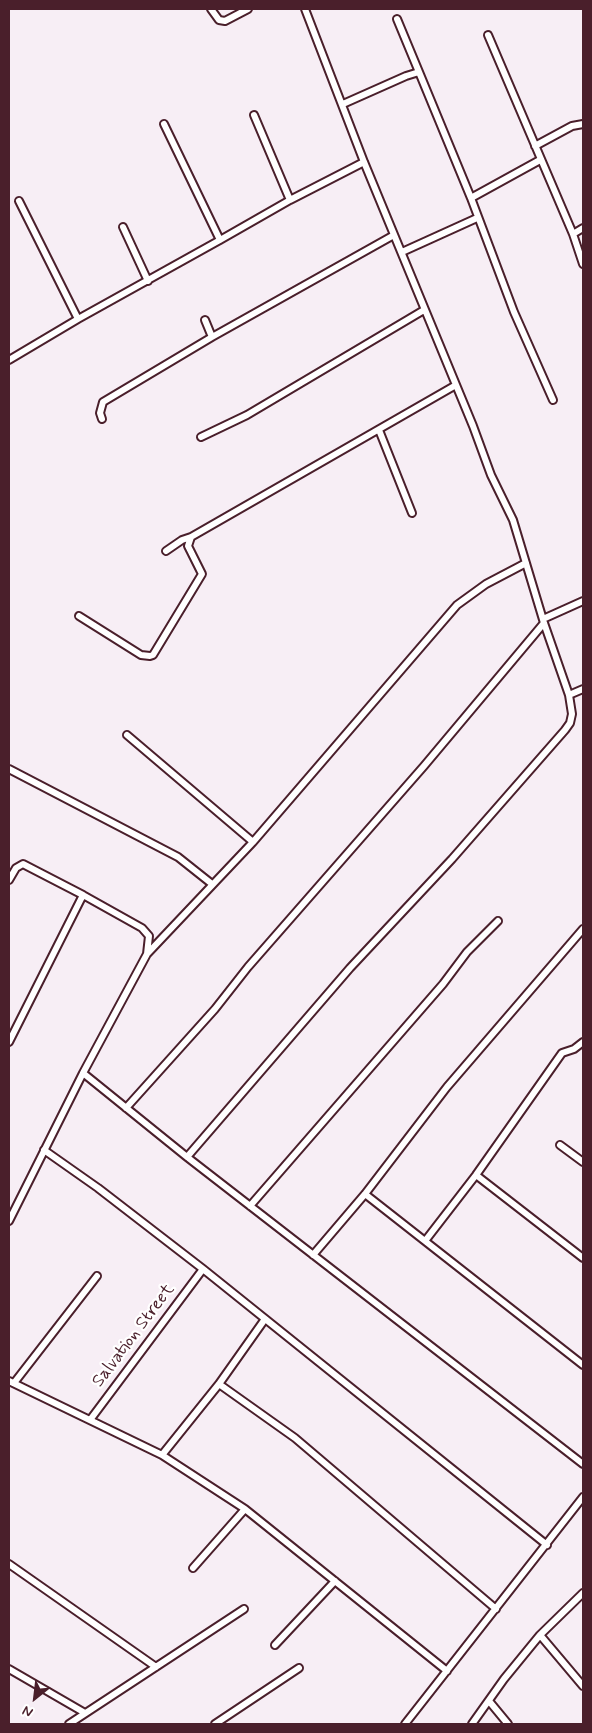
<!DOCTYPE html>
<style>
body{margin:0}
#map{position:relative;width:592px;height:1733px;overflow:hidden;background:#f7eef5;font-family:Mynerve,sans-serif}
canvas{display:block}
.frame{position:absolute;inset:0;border:10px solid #4a1f2b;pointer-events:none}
.north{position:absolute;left:10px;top:1673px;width:50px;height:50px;-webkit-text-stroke:4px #fff;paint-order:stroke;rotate:209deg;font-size:14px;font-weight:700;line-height:20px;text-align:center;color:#4a1f2b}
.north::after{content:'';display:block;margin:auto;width:18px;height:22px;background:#4a1f2b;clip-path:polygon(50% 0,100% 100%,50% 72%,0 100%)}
</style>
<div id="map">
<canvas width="592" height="1733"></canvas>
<div class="frame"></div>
<div class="north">N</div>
</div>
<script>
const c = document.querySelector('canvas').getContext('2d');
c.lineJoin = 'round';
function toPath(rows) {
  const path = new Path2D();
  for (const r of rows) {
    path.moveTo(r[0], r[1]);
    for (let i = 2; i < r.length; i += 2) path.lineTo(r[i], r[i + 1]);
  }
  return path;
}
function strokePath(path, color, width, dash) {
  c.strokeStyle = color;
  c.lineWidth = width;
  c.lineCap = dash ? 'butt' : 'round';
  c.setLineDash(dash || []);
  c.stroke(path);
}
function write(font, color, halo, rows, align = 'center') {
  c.font = font + ' Mynerve,sans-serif';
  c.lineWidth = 4.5;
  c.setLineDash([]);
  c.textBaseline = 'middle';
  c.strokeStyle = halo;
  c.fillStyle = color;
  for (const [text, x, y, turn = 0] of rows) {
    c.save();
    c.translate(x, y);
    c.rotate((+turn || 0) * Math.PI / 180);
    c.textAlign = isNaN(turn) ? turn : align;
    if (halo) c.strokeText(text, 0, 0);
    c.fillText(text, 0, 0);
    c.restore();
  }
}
const minor = toPath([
 [211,9,219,20,225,21,248,9],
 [397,19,419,72],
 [488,35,573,234,583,264],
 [343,104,406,76,419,72,471,198,514,312,553,400],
 [254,115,290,200],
 [164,124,220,240,290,200,364,162],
 [535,146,572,126,583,124],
 [471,198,540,160],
 [19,201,78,319,220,240],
 [123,227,148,281],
 [573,234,583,228],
 [402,252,477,218],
 [205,320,212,337,394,235],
 [9,360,78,319],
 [102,419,100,413,103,402,212,337],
 [379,430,412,513],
 [201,437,247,415,424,310],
 [166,551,182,540,191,537,456,385],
 [79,616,141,655,150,656,153,655,202,574,188,546,191,537],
 [543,619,583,601],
 [569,695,583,689],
 [127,735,253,842],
 [9,769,178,857,212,884],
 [9,880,16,868,23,864,83,895],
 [147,954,253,842,457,605,486,584,526,563],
 [9,1042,83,895,142,928,149,936,147,954,83,1073,9,1221],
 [83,1073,187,1157,583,1464],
 [126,1108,215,1009,248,967,424,766,544,623],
 [560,1145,583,1162],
 [44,1150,98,1188,203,1269,547,1545],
 [187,1157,350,968,452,859,565,730,570,723,572,714,569,695,544,623,513,520,491,475,473,426,364,162,305,9],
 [476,1175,583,1258],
 [365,1194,583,1365],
 [250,1206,443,984,467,952,498,921],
 [425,1241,476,1175,562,1053,574,1049,583,1042],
 [313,1255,365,1194,447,1087,583,929],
 [9,1381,162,1455,245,1509],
 [14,1383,97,1276],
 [219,1384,295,1438,496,1609],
 [90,1420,203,1269],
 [162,1455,219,1384,265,1319],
 [9,1564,156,1667],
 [193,1568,245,1509,447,1671],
 [540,1635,583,1686],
 [275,1645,335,1581],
 [9,1669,85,1713],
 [489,1701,508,1724],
 [69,1724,244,1609],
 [215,1724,299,1668],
 [405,1724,583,1497],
 [472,1724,504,1679,540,1635,583,1593]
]);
strokePath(minor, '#4a1f2b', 10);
strokePath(minor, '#fff', 6);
write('18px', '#4a1f2b', '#fff', [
 ["Salvation Street",134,1336,-53]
]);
</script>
